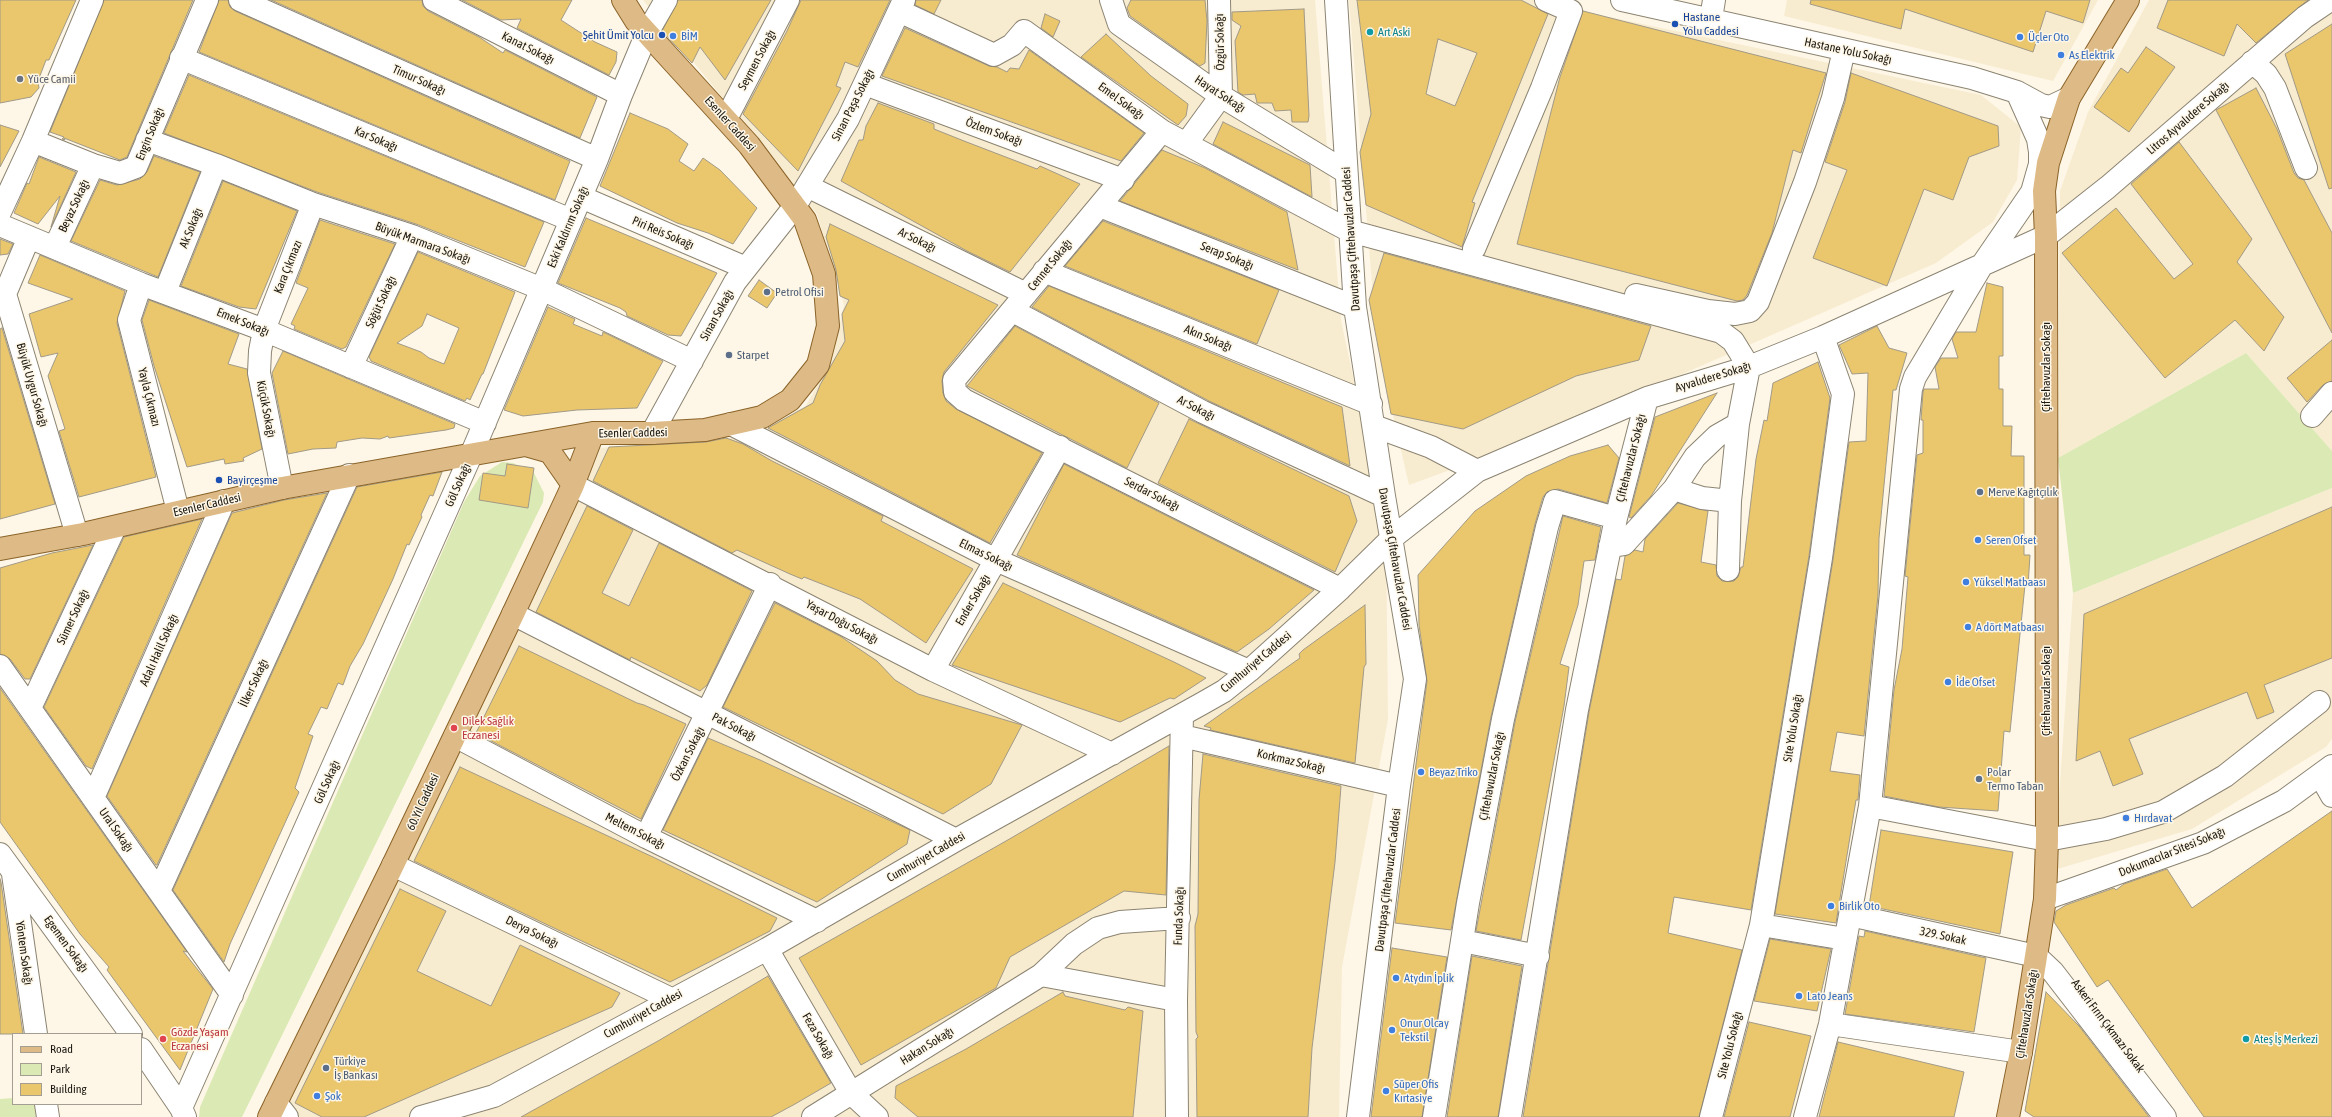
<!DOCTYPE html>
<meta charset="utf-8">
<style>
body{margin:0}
#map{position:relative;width:2332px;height:1117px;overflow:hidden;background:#fef7e7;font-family:"Asap Condensed",sans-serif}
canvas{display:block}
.legend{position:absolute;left:12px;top:1033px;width:130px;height:72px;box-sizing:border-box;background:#fef7e7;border:1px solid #a39e91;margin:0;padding:5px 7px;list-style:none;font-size:12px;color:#1b1811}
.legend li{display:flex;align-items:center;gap:8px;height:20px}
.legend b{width:20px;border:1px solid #a39e91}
</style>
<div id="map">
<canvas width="2332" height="1117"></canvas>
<ul class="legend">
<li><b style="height:5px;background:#ddba86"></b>Road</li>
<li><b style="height:11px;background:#dbe9b4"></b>Park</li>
<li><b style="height:11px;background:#eac76d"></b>Building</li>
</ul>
</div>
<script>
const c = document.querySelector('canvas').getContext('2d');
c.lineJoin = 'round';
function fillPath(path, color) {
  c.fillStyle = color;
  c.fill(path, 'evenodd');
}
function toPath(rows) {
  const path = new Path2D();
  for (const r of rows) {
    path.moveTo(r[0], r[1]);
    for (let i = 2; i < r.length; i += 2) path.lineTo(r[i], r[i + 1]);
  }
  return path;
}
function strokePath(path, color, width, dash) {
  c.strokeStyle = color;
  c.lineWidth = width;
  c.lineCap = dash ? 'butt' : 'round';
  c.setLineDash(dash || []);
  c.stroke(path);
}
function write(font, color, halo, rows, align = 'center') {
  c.font = font + ' "Asap Condensed",sans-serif';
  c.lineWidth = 3;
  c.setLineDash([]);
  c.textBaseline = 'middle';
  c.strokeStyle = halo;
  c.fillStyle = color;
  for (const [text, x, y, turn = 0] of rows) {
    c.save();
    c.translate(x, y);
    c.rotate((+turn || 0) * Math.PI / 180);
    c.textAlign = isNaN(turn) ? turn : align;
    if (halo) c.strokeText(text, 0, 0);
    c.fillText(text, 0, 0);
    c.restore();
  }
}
fillPath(toPath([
 [643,0,1315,0,1341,320,1386,531,1388,719,1342,967,1339,1117,279,1117,599,448,727,439,805,407,832,360,844,305,817,214],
 [1349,0,1559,0,1590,13,1981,95,2021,127,2017,180,1993,222,1936,263,1532,440,1409,485,1377,345],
 [1787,0,2098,0,2053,81,1784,16],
 [2149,0,2332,0,2332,451,2246,353,2058,458,2060,191,2088,112],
 [2332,488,2332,739,2326,747,2192,829,2054,870,2073,593]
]), '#f8ecd0');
fillPath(toPath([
 [2246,353,2332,451,2332,488,2073,593,2058,458],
 [502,462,513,463,534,473,544,493,543,502,242,1117,199,1117,200,1107,464,502,480,476],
 [13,1098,13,1104,35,1104,36,1117,0,1117,0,1099]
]), '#dbe9b4');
const building = toPath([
 [0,0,76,0,49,60,46,60,38,81,39,88,31,97,0,103,0,0],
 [104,0,193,0,127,157,120,160,64,138,65,140,62,139,64,137,50,132,104,0],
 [219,0,228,0,230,7,235,11,570,161,555,200,199,52,219,0],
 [271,0,422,0,423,6,428,11,479,37,503,53,505,50,597,97,580,138,271,0],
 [462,0,572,0,561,20,595,42,617,52,616,62,609,75,517,28,521,19,501,20,462,0],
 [678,0,771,0,725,80,700,47,692,63,662,31,678,0],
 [801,0,890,0,858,67,845,62,836,86,841,88,798,171,743,114,787,31,801,0],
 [916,0,941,0,934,14,915,5,916,0],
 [1131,0,1205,0,1207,21,1205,63,1200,66,1130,16,1127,8,1131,0],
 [1357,0,1521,0,1548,14,1472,202,1475,203,1462,247,1366,205,1360,152,1371,114,1357,0],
 [1438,39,1477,53,1455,106,1426,94,1438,39],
 [1811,0,2090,0,2083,23,2046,11,2033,52,1905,9,1901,29,1810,4,1811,0],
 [2168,0,2308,0,2256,43,2237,24,2224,56,2157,28,2168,0],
 [1304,9,1309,116,1308,122,1292,122,1291,110,1275,111,1272,103,1257,103,1255,94,1243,95,1238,92,1235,41,1241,26,1232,20,1232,12,1304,9],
 [1583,11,1826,73,1801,153,1793,150,1772,233,1747,295,1743,300,1737,301,1517,244,1560,77,1583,11],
 [1045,14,1060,21,1053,37,1041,28,1045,14],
 [2332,24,2332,188,2329,189,2285,54,2332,24],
 [905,28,989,66,997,67,1007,72,1010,68,1019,69,1029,50,1144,133,1121,161,882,76,905,28],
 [1106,34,1151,76,1188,104,1186,116,1178,125,1081,57,1106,34],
 [2146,47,2175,67,2129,132,2094,107,2121,68,2128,73,2146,47],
 [1851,73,1998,126,1999,146,1969,157,1953,200,1924,189,1887,286,1813,258,1847,170,1825,162,1845,102,1851,73],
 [189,75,544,222,525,267,416,224,317,192,164,133,189,75],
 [2256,88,2277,129,2294,173,2298,178,2304,180,2332,233,2332,333,2216,110,2256,88],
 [878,103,934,124,934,129,964,141,1037,169,1040,166,1080,184,1010,272,967,251,841,181,859,140,863,140,866,126,878,103],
 [630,113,668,129,688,144,679,161,694,171,703,158,720,170,757,208,733,244,708,233,677,223,600,186,630,113],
 [1223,122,1310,165,1312,197,1213,144,1223,122],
 [0,125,19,131,0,167,0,125],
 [2179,142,2252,239,2237,262,2284,317,2264,351,2235,320,2165,378,2062,253,2116,208,2174,279,2193,264,2131,184,2179,142],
 [1162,150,1205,168,1287,212,1298,270,1120,201,1162,150],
 [154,156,200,172,158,277,71,241,100,180,117,185,140,179,147,172,154,156],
 [39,157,76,172,51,227,60,196,38,224,14,213,27,183,29,184,39,157],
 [223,181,297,211,256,309,239,307,181,286,223,181],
 [586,218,717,273,681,336,668,335,627,316,626,312,620,308,558,283,586,218],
 [320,220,395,244,346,347,342,349,294,329,295,326,291,324,308,288,296,283,320,220],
 [1103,221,1279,290,1257,344,1065,266,1103,221],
 [830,224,998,305,944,372,942,381,943,393,946,401,956,409,1042,453,990,543,768,428,813,403,820,385,845,341,842,314,849,300,840,296,836,270,826,237,830,224],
 [0,239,13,244,8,254,0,255,0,239],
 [418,252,515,292,483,374,482,374,470,400,467,398,465,401,371,361,369,357,418,252],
 [427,314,459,328,444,364,429,358,421,352,397,343,422,326,427,314],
 [1384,253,1651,326,1639,360,1576,376,1463,429,1391,414,1369,300,1384,253],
 [40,255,125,291,117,323,156,477,79,497,59,431,65,429,48,376,58,353,41,357,29,314,73,299,28,283,40,255],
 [759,280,777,293,767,308,748,296,759,280],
 [1987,283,2003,287,2003,356,1999,356,1999,389,2003,389,2003,426,2012,426,2011,456,2024,456,2024,555,2030,555,2028,586,2025,585,2010,732,2004,731,1998,811,1939,807,1884,796,1894,690,1902,649,1908,577,1905,576,1917,455,1923,453,1923,420,1921,420,1923,392,1924,389,1939,389,1935,367,1941,358,1958,358,1952,339,1956,332,1976,332,1987,283],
 [1049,286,1342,407,1350,466,1209,401,1032,307,1049,286],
 [149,300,239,334,228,364,247,369,262,449,243,458,244,461,225,464,224,459,187,467,154,366,142,320,149,300],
 [548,307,575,319,573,324,602,336,603,332,663,361,637,408,577,410,523,416,504,410,548,307],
 [1015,326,1159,403,1127,468,967,386,1015,326],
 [1877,326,1889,348,1907,353,1896,390,1893,390,1879,538,1878,595,1864,736,1837,732,1830,771,1860,775,1858,800,1856,800,1836,923,1775,914,1833,560,1849,442,1866,441,1868,373,1852,374,1839,345,1877,326],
 [2,328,55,504,0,519,0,329,2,328],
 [2332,340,2332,381,2323,385,2307,402,2287,378,2332,340],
 [283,351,346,378,455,424,454,428,446,430,389,438,388,436,380,439,362,438,337,442,336,448,313,449,288,454,272,373,283,351],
 [1818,362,1830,398,1809,556,1751,910,1674,897,1668,933,1742,950,1699,1117,1523,1117,1589,712,1616,579,1621,580,1625,556,1635,550,1643,552,1645,539,1678,503,1708,511,1701,562,1716,565,1717,576,1722,581,1734,581,1738,577,1741,567,1743,567,1756,459,1764,420,1767,421,1773,383,1818,362],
 [1717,393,1651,496,1631,518,1629,517,1655,417,1717,393],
 [1189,419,1349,496,1357,521,1335,572,1158,483,1189,419],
 [726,438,743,444,772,461,883,516,881,521,973,569,926,643,860,599,804,577,802,579,790,574,737,550,732,553,593,481,609,447,706,442,726,438],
 [1608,445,1619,458,1607,503,1558,489,1547,492,1543,497,1535,524,1491,717,1451,930,1395,923,1427,681,1419,625,1418,575,1475,511,1526,476,1570,456,1608,445],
 [507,464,534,468,528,508,479,500,483,473,505,476,507,464],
 [1064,464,1314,590,1269,629,1237,652,1017,555,1064,464],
 [442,472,433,496,430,495,421,515,422,517,409,545,407,544,393,579,363,644,350,666,343,685,338,683,327,709,321,707,308,734,313,736,295,788,299,792,230,944,224,962,173,890,357,487,442,472],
 [327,493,157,865,156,865,107,796,232,513,284,500,327,493],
 [587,506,633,530,602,593,629,606,659,543,752,591,707,685,700,691,631,657,630,660,536,612,587,506],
 [2332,507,2332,658,2264,685,2274,712,2257,719,2247,692,2129,739,2143,774,2113,786,2100,751,2076,761,2084,614,2332,507],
 [1563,516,1601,527,1595,560,1584,561,1578,605,1560,664,1569,667,1564,706,1521,940,1476,931,1515,722,1563,516],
 [202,519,92,769,86,766,44,707,124,537,202,519],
 [93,545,30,679,25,679,10,659,0,654,0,568,52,553,93,545],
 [1003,583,1174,662,1206,678,1174,699,1170,698,1120,722,952,665,1003,583],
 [775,603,840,636,877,661,895,680,918,694,1022,725,991,784,943,814,723,707,775,603],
 [1365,605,1366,664,1364,667,1355,763,1210,730,1211,728,1204,726,1300,658,1299,654,1303,650,1365,605],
 [519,646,637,703,644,705,686,724,641,819,476,733,519,646],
 [0,688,187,952,183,951,213,989,180,1070,107,970,109,967,80,934,0,822,0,688],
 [708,738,760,760,910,830,907,844,817,902,663,830,708,738],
 [1169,746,1166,895,1124,891,1010,957,996,988,861,1065,799,958,1006,841,1169,746],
 [1203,754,1341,786,1335,862,1312,1048,1308,1117,1197,1117,1196,1039,1198,1037,1196,1032,1195,926,1198,914,1199,800,1203,754],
 [460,767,655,858,777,918,770,931,670,982,556,929,414,861,460,767],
 [2332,811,2332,1117,2204,1117,2108,980,2097,987,2054,922,2056,911,2066,905,2114,888,2116,890,2124,884,2167,869,2192,908,2332,811],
 [1881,830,2013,852,2000,934,1869,906,1881,830],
 [0,879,1,882,23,1034,0,1034,0,879],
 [400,889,446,911,417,971,491,1006,520,945,620,993,612,1007,364,1117,322,1117,295,1103,400,889],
 [1865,931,1986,958,1974,1032,1845,1014,1859,936,1864,937,1865,931],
 [1770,939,1831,949,1817,1011,1754,1001,1770,939],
 [1392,948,1447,957,1422,1117,1371,1117,1392,948],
 [1472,956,1522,966,1498,1117,1447,1117,1472,956],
 [768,976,831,1083,795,1104,771,1117,521,1117,658,1041,768,976],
 [1063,992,1065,996,1125,1010,1128,1007,1143,1011,1133,1117,918,1117,895,1098,896,1086,966,1049,1063,992],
 [2046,992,2079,1026,2149,1117,2034,1117,2025,1111,2046,992],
 [1749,1022,1811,1036,1790,1117,1724,1117,1749,1022],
 [1838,1042,1964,1072,1954,1117,1819,1117,1838,1042]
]);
fillPath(building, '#eac76d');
strokePath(building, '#a29a87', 1);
const minor = toPath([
 [240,0,597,159],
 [434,0,621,95],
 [1111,0,1119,24,1221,96,1346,172],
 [1336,0,1355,307,1384,496,1415,679,1399,786,1358,1117],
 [1622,0,1972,78,2017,92,2041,105,2050,107,2069,98],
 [899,11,994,55,1012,45,1024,31,1162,131,1350,231,1721,332,1733,341,1749,367,1738,424,1730,501,1728,570],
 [1711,19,1714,0],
 [181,58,571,220],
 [2252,62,2266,74,2275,88,2306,168],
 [865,84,1123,180],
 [726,119,788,0],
 [1162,131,954,380,955,392,964,400,1340,589],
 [147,140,216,165,313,204,412,236,542,289,692,361],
 [33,141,93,165,120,173,136,167,207,0],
 [1186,144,1221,96,1219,0],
 [807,186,1026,294],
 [581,197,746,268],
 [1100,206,1355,307],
 [0,212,33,141,92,0],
 [0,225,141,284,264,330,485,423],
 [29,237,5,294,77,535],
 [55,247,93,165],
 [1474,249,1542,88,1571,11,1546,0],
 [1044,271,1371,404],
 [141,284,129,320,178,511],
 [165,292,216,165],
 [1636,295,1708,311,1735,314,1750,311,1758,302,1805,182,1833,98,1844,50],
 [1013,311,1203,412,1384,496],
 [351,367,412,236],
 [2312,416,2332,393],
 [731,424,996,560,1249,671],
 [1374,426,1431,447,1477,471],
 [652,433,735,282,795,206,848,119,904,0],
 [573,485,933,670,1112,754],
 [282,488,259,373,260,351,264,330,313,204],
 [1674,489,1702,498,1730,501],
 [1616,518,1647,398],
 [1610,546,1624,544,1674,489,1695,457,1717,436,1738,424],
 [513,614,956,840],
 [0,666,232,995],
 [933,670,1060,447],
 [30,708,115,527],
 [455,736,646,837,817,921],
 [1182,736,1399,786],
 [2320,775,2332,796],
 [93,798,224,501],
 [1870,806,2047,840,2106,829,2163,812,2225,776,2319,702],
 [646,837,770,584],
 [0,854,131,1034],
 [393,865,671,999],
 [13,874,36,1034],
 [159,891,349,475],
 [2045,899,2203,843,2284,801,2332,766],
 [1850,915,2036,956,2053,972,2165,1117],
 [1761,925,1845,939],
 [1462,941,1538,956],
 [767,949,851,1093,877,1117],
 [1041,975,1176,1000],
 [1830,1024,2021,1052],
 [141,1049,181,1108,185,1117],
 [276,1103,287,1117],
 [46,1104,48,1117],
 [181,1108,471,455,597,159,621,95,647,33,666,0],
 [421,1117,494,1096,767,949,956,840,1203,703,1224,691,1249,671,1340,589,1393,537,1477,471,1647,398,1749,367,1823,337,2046,236,2108,187,2305,17,2330,0],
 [813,1117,1041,975,1074,944,1098,928,1120,922,1179,918],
 [1177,1117,1176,1000,1182,715],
 [1434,1117,1468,903,1503,719,1547,527,1555,501,1616,518,1577,710,1510,1117],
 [1711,1117,1761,925,1821,558,1843,394,1823,337],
 [1805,1117,1830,1024,1870,806,1911,389,1915,377,1982,265,2032,192,2040,164,2040,152,2038,139,2017,92]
]);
const major = toPath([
 [529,446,550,452,573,485],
 [0,549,83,534,282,488,593,433,652,433,705,430,762,417,790,400,818,365,828,326,824,274,805,220,749,145,636,21,623,0],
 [269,1117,393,865,513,614,573,485,593,433],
 [2008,1117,2021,1052,2045,899,2047,840,2046,236,2044,191,2048,163,2069,98,2128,0]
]);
strokePath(minor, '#8c8472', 24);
strokePath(major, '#8a6329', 24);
strokePath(minor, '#fff', 22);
strokePath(major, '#ddba86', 22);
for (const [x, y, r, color] of [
 [1675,24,4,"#1a4fb4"],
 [1370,32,4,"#0f9aa8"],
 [662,35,4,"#1a4fb4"],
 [673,36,4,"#3f7fe0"],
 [2020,37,4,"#3f7fe0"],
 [2061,55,4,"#3f7fe0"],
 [20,79,4,"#6b7280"],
 [767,292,4,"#5c6f8a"],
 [729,355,4,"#5c6f8a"],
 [219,480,4,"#1a4fb4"],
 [1980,492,4,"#5c6f8a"],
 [1978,540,4,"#3f7fe0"],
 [1966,582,4,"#3f7fe0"],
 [1968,627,4,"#3f7fe0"],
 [1948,682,4,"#3f7fe0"],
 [454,728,4,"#e0444e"],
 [1421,772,4,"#3f7fe0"],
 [1979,779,4,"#5c6f8a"],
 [2126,818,4,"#3f7fe0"],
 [1831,906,4,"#3f7fe0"],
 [1396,978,4,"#3f7fe0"],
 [1799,996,4,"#3f7fe0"],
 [1392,1030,4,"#3f7fe0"],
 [163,1039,4,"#e0444e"],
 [2246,1039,4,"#0f9aa8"],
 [326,1068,4,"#5c6f8a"],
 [1386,1091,4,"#3f7fe0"],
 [317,1096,4,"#3f7fe0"]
]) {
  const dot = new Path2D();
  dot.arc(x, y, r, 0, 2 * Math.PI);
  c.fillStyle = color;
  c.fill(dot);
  strokePath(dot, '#fef7e7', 1.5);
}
write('12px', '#164399', '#fef7e7', [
 ["Hastane",1683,17],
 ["Yolu Caddesi",1683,31],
 ["Şehit Ümit Yolcu",654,35,"right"],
 ["Bayirçeşme",227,480]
], 'left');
write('12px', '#0d838f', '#fef7e7', [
 ["Art Aski",1378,32],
 ["Ateş İş Merkezi",2254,1039]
], 'left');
write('12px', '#366cbe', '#fef7e7', [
 ["BİM",681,36],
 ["Üçler Oto",2028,37],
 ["As Elektrik",2069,55],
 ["Seren Ofset",1986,540],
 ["Yüksel Matbaası",1974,582],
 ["A dört Matbaası",1976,627],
 ["İde Ofset",1956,682],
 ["Beyaz Triko",1429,772],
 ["Hırdavat",2134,818],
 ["Birlik Oto",1839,906],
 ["Atydın İplik",1404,978],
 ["Lato Jeans",1807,996],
 ["Onur Olcay",1400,1023],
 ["Tekstil",1400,1037],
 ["Süper Ofis",1394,1084],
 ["Kırtasiye",1394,1098],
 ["Şok",325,1096]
], 'left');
write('12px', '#1b1811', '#fef7e7', [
 ["Özgür Sokağı",1220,42,-91],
 ["Kanat Sokağı",528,48,27],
 ["Hastane Yolu Sokağı",1848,51,12],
 ["Seymen Sokağı",757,60,-62],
 ["Timur Sokağı",419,80,24],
 ["Hayat Sokağı",1220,94,33],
 ["Emel Sokağı",1121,101,36],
 ["Sinan Paşa Sokağı",853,105,-63],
 ["Litros Ayvalıdere Sokağı",2188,118,-41],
 ["Esenler Caddesi",730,124,48],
 ["Özlem Sokağı",994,132,20],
 ["Engin Sokağı",150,134,-68],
 ["Kar Sokağı",376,139,23],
 ["Beyaz Sokağı",74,206,-65],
 ["Eski Kaldırım Sokağı",568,227,-67],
 ["Ak Sokağı",191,228,-68],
 ["Piri Reis Sokağı",663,233,23],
 ["Davutpaşa Çiftehavuzlar Caddesi",1351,239,-94],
 ["Ar Sokağı",917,240,26],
 ["Büyük Marmara Sokağı",423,243,20],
 ["Serap Sokağı",1227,256,22],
 ["Cennet Sokağı",1050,265,-51],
 ["Kara Çıkmazı",288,267,-68],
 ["Söğüt Sokağı",381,302,-65],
 ["Sinan Sokağı",717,315,-61],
 ["Emek Sokağı",243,322,22],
 ["Akın Sokağı",1208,338,22],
 ["Çiftehavuzlar Sokağı",2046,367,-90],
 ["Ayvalıdere Sokağı",1713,377,-17],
 ["Büyük Uygur Sokağı",32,385,74],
 ["Yayla Çıkmazı",149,397,76],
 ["Ar Sokağı",1196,408,27],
 ["Küçük Sokağı",266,409,79],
 ["Esenler Caddesi",633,433,-1],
 ["Çiftehavuzlar Sokağı",1631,458,-76],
 ["Göl Sokağı",458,485,-66],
 ["Serdar Sokağı",1152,494,27],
 ["Esenler Caddesi",207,505,-13],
 ["Elmas Sokağı",986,555,26],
 ["Davutpaşa Çiftehavuzlar Caddesi",1395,559,80],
 ["Ender Sokağı",973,600,-60],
 ["Sümer Sokağı",73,617,-65],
 ["Yaşar Doğu Sokağı",842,622,28],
 ["Adalı Halil Sokağı",159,650,-66],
 ["Cumhuriyet Caddesi",1256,662,-40],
 ["İlker Sokağı",254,683,-65],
 ["Çiftehavuzlar Sokağı",2046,691,-90],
 ["Pak Sokağı",734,727,27],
 ["Site Yolu Sokağı",1793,728,-81],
 ["Özkan Sokağı",688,754,-63],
 ["Korkmaz Sokağı",1291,761,13],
 ["Çiftehavuzlar Sokağı",1492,776,-79],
 ["Göl Sokağı",327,782,-66],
 ["60.Yıl Caddesi",423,802,-65],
 ["Ural Sokağı",116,830,55],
 ["Meltem Sokağı",635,831,27],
 ["Dokumacılar Sitesi Sokağı",2172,852,-22],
 ["Cumhuriyet Caddesi",926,857,-30],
 ["Davutpaşa Çiftehavuzlar Caddesi",1388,880,-83],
 ["Funda Sokağı",1179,916,-88],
 ["Derya Sokağı",532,932,26],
 ["329. Sokak",1943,936,12],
 ["Egemen Sokağı",66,944,54],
 ["Yöntem Sokağı",24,953,82],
 ["Cumhuriyet Caddesi",643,1014,-29],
 ["Çiftehavuzlar Sokağı",2027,1014,-81],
 ["Askeri Fırın Çıkmazı Sokak",2108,1026,53],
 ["Feza Sokağı",818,1036,60],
 ["Site Yolu Sokağı",1730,1045,-76],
 ["Hakan Sokağı",927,1046,-32]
]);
write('12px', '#5b616d', '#fef7e7', [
 ["Yüce Camii",28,79]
], 'left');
write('12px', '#4e5e75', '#fef7e7', [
 ["Petrol Ofisi",775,292],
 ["Starpet",737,355],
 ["Merve Kağıtçılık",1988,492],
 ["Polar",1987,772],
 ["Termo Taban",1987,786],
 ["Türkiye",334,1061],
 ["İş Bankası",334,1075]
], 'left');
write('12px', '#be3a42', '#fef7e7', [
 ["Dilek Sağlık",462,721],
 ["Eczanesi",462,735],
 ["Gözde Yaşam",171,1032],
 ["Eczanesi",171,1046]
], 'left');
</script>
